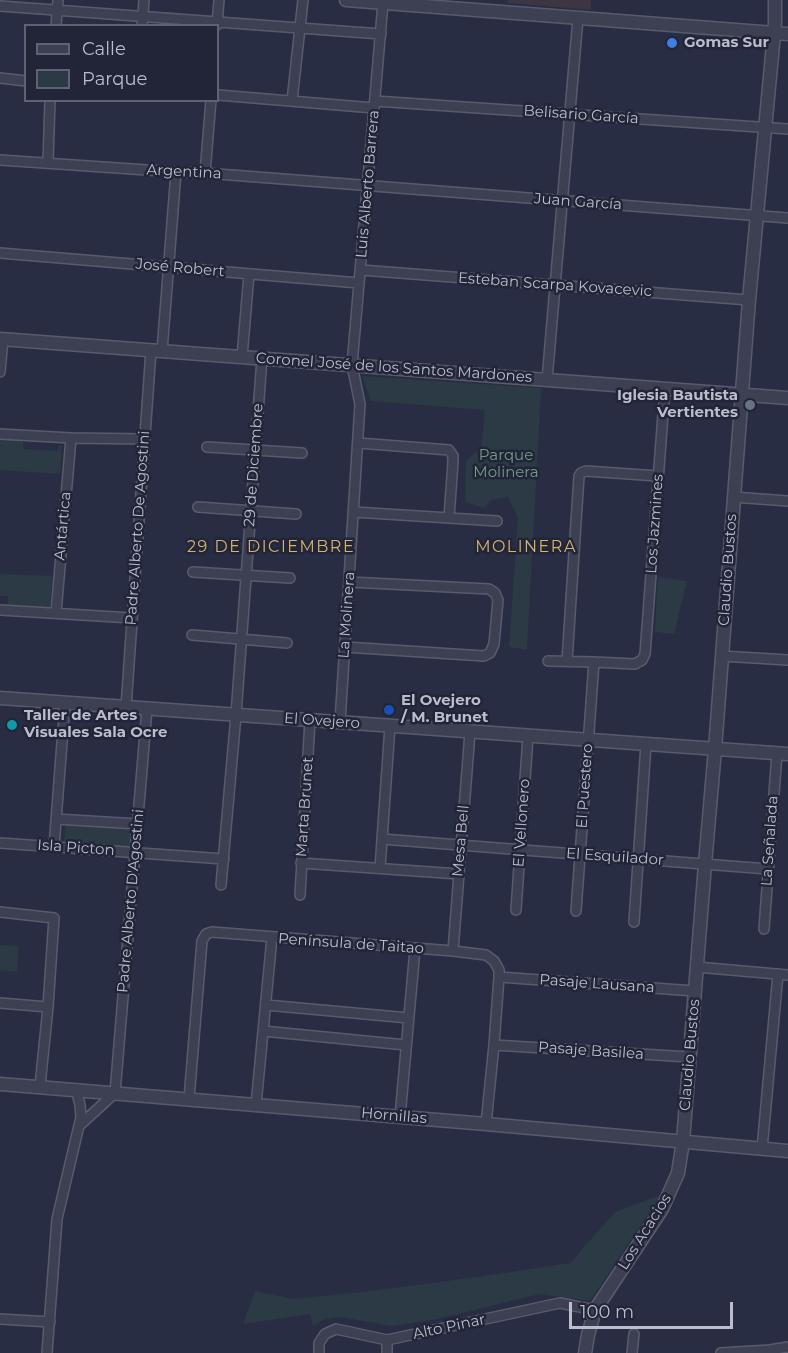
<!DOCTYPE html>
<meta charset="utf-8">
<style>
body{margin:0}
#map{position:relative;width:788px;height:1353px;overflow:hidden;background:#292d43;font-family:Montserrat,sans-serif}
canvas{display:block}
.legend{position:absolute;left:24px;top:24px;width:195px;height:78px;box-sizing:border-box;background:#222538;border:2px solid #5f6273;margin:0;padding:8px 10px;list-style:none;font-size:18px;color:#bbbdcc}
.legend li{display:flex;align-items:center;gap:12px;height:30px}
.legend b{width:30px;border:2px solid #5f6273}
.scale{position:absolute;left:569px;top:1302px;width:164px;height:27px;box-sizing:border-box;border:3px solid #bbbdcc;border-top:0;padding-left:8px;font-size:18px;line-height:21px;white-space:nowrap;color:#bbbdcc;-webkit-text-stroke:4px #222538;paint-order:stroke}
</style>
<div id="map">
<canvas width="788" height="1353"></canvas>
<ul class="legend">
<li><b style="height:8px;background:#3d4053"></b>Calle</li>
<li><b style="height:16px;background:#2b3a44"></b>Parque</li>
</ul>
<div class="scale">100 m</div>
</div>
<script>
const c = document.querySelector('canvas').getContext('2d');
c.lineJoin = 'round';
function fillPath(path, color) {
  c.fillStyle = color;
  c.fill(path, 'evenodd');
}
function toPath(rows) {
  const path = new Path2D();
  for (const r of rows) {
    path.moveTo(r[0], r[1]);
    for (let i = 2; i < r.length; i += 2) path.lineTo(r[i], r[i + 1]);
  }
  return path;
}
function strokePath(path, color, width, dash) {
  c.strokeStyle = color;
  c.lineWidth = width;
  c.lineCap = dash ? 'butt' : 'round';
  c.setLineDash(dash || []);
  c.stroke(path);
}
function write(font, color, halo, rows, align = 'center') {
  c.font = font + ' Montserrat,sans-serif';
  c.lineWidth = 5;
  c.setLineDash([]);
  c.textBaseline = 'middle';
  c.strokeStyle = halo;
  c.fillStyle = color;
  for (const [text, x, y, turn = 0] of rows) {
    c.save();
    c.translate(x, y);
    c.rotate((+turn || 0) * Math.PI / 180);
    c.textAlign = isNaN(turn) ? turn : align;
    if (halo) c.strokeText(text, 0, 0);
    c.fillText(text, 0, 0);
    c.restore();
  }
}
fillPath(toPath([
 [508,0,591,0,591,10,507,3]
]), '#3b3544');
fillPath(toPath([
 [362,376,541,388,527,650,509,647,518,518,508,497,491,500,484,508,465,502,466,461,481,448,485,410,371,401],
 [0,437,23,438,23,449,58,451,59,445,62,445,60,474,0,470],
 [0,574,52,576,50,609,8,607,8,596,0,596],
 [658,577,687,581,674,634,655,632],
 [66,823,132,829,131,847,64,842],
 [0,945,19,946,17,972,0,970],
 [661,1195,590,1301,540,1294,437,1319,393,1326,340,1317,325,1319,313,1326,310,1314,243,1324,255,1291,293,1299,362,1292,478,1277,570,1263,615,1212]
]), '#2b3a44');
const minor = toPath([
 [0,6,381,34],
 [217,25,219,0],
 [56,26,58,0],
 [142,26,144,0],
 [0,78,26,81],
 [218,95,374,108],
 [292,101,303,0],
 [375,101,788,129],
 [0,160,176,172,205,173,788,218],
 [48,163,50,100],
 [205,173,211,100],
 [0,253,359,283],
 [361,270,749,300],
 [162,351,176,172],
 [242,357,249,274],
 [0,372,3,339],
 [547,380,578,18],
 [0,434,71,438,145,439],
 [358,443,449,450,453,456,453,462,449,518],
 [207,447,302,453],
 [733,497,788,501],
 [198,507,296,514],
 [354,512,497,521],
 [193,572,290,578],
 [0,610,132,618],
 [56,613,71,438],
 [192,635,287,643],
 [345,647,484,656,490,653,494,644,498,600,495,593,489,589,349,582],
 [721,656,788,660],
 [548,661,594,662,635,664,642,660,645,654,665,388],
 [567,661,579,476,581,473,586,471,658,476],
 [126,707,151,350],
 [340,722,360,404,352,365,383,3],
 [56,819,138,824],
 [382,839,768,869],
 [0,843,224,859],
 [54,847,65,703],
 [301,863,459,874],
 [380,868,390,726],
 [221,885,236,715,262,358],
 [300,895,310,720],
 [516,910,528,736],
 [576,911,594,662],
 [0,912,54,918,48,1007,40,1086],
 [634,922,646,744],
 [764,929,777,753],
 [453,951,470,732],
 [697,967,788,975],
 [499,977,695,991],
 [0,1003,48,1007],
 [266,1005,409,1018],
 [263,1031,406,1045],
 [494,1045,689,1057],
 [189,1099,202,941,206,934,212,932,453,951,486,955,494,961,499,970,499,977,494,1045,486,1124],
 [256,1105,272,937],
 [400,1117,415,949],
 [79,1126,115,1093,147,709],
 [762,1149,778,974],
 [0,1319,50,1322],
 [47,1353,57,1219,81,1117,80,1105,76,1089],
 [319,1353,319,1343,325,1334,336,1329,387,1340,560,1303,595,1310],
 [387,1353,387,1340],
 [632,1353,634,1334],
 [721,1353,770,1350,788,1347]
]);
const tertiary = toPath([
 [346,0,788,34],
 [0,339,788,398],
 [0,698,788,754],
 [0,1084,486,1124,788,1151],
 [585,1353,588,1335,595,1310,662,1209,678,1173,683,1141,705,864,715,749,749,300,775,23,775,0]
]);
strokePath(minor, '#595b6d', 12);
strokePath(tertiary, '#595b6d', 15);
strokePath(minor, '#3d4053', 9);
strokePath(tertiary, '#3d4053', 12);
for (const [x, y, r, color] of [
 [672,43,6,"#3f7fe0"],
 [750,405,6,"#6b7280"],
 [389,710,6,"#1a4fb4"],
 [12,725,6,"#0f9aa8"]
]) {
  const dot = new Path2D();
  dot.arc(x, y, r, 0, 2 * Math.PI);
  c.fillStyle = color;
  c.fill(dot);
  strokePath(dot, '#222538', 2);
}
write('bold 15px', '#bbbdcc', '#222538', [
 ["Gomas Sur",684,43],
 ["Iglesia Bautista",738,396,"right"],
 ["Vertientes",738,413,"right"],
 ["El Ovejero",401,701],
 ["/ M. Brunet",401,718],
 ["Taller de Artes",24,716],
 ["Visuales Sala Ocre",24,733]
], 'left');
write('15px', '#bbbdcc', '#222538', [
 ["Belisario García",581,115,4],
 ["Argentina",184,172,3],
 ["Luis Alberto Barrera",368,184,-85],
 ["Juan García",578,202,4],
 ["José Robert",180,268,5],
 ["Esteban Scarpa Kovacevic",555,285,4],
 ["Coronel José de los Santos Mardones",394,368,4],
 ["29 de Diciembre",254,465,-86],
 ["Los Jazmines",655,524,-86],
 ["Antártica",63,526,-85],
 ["Padre Alberto De Agostini",138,528,-86],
 ["Claudio Bustos",728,570,-86],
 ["La Molinera",347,615,-86],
 ["El Ovejero",322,721,4],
 ["El Puestero",585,786,-86],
 ["Marta Brunet",305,807,-86],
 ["El Vellonero",522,823,-86],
 ["Mesa Bell",461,841,-85],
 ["La Señalada",770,841,-86],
 ["Isla Picton",76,848,4],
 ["El Esquilador",615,857,4],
 ["Padre Alberto D'Agostini",131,901,-85],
 ["Península de Taitao",351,944,4],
 ["Pasaje Lausana",597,984,4],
 ["Pasaje Basilea",591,1051,4],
 ["Claudio Bustos",690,1055,-85],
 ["Hornillas",394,1116,5],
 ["Los Acacios",645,1232,-58],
 ["Alto Pinar",449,1327,-12]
]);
write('15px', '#739c87', '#222538', [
 ["Parque",506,456],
 ["Molinera",506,473]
]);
c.letterSpacing = '1.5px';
write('16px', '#d2b56f', '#222538', [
 ["29 DE DICIEMBRE",271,547],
 ["MOLINERA",526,547]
]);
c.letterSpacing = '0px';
</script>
